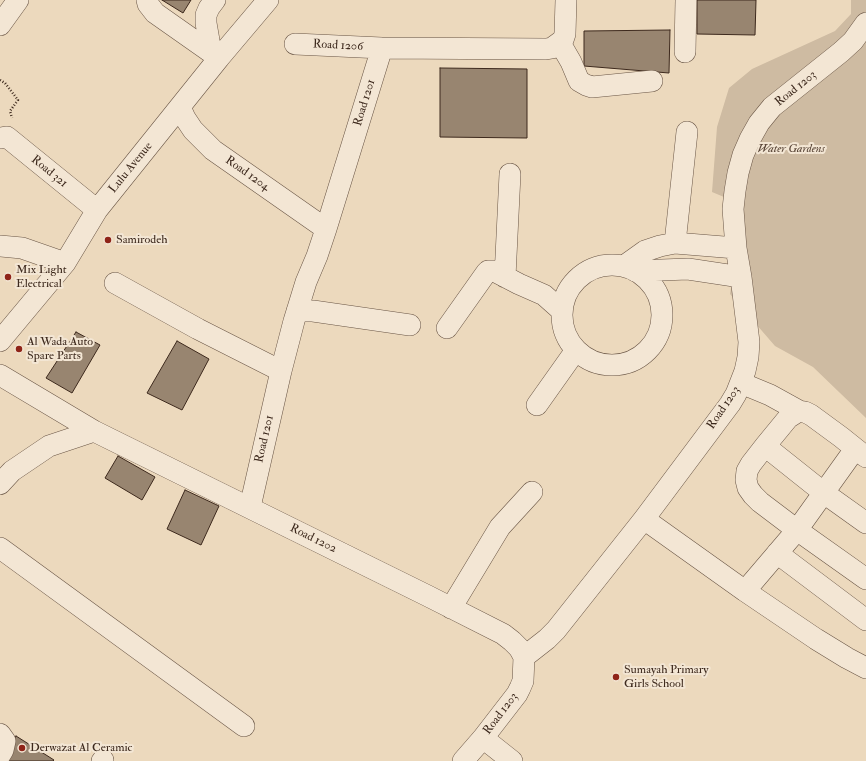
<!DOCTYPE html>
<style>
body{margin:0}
canvas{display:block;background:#ecd9bd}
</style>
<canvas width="866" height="761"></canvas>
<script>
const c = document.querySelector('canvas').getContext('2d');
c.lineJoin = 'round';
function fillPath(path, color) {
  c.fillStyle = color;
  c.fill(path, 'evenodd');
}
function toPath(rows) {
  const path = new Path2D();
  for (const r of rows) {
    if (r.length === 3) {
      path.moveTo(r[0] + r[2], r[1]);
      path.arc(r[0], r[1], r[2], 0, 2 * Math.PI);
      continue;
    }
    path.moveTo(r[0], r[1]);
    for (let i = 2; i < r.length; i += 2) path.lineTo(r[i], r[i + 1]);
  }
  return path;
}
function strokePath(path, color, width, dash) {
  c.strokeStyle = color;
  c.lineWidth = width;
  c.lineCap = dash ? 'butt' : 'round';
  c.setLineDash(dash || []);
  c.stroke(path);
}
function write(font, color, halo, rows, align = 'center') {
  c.font = font + ' "IM FELL Double Pica",serif';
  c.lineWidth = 4;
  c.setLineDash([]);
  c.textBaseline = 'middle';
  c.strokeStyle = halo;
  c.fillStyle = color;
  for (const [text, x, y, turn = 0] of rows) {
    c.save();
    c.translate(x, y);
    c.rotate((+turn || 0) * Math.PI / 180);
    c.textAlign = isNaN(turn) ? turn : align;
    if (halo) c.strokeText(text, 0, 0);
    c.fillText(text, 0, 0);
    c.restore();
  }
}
fillPath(toPath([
 [851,0,866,0,866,418,813,367,775,346,730,294,736,259,736,202,712,192,717,127,729,88,752,69,835,31,851,14]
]), '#cebba2');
const building = toPath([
 [162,0,191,0,183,13,162,0],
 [697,0,756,0,755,35,697,34,697,0],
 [670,30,669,73,584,66,584,31,670,30],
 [440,68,527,69,527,138,440,137,440,68],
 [76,332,100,345,72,393,46,378,76,332],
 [177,341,209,359,182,410,147,393,177,341],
 [118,456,155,477,142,500,105,478,118,456],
 [185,490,219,506,201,545,167,529,185,490],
 [16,736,54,760,53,761,0,761,16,736]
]);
fillPath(building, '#988570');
strokePath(building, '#3d291d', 1);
const minor = toPath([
 [147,0,148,4,155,13,219,58],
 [0,25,18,0],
 [560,43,571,62,579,81,586,85,592,87,652,81],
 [295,44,382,48,546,49,552,48,563,40,565,34,566,0],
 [211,52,206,23,206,15,209,8,215,0],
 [685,52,686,0],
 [180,107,185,118,193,130,213,150,326,229],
 [0,138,7,137,97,210],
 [675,243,687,132],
 [0,246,22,248,65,263],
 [612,315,50],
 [624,266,645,251,660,246,675,243,736,248],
 [635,271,688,269,741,277],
 [505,277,510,174],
 [115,283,198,329,281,371],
 [297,311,313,311,410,325],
 [447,328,486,273,488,271,494,271,519,284,544,295,562,311],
 [0,341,65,263,97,210,219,58,268,0],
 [0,375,94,431,428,596,503,634,512,641,519,648,524,657],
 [741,383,770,395,799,411],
 [537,405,576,350],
 [765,446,824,493,866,523],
 [866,457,841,437,811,415,805,412,799,411,788,418,765,446,751,464,747,471,746,480,748,488,753,495,760,502,797,530,866,579],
 [0,484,12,471,49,446,94,431],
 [250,507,281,371,294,321,306,282,317,256,326,229,382,48],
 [644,519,745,591,816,639,847,658,866,668],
 [0,548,244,726],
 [777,553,866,620],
 [745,591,797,530,855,449],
 [451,608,500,527,532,492],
 [0,734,5,741,3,750,0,755],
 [483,738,512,761],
 [102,761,103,760],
 [463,761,483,738,517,694,520,688,523,681,524,657,547,639,556,630,644,519,730,404,736,394,745,371,748,357,749,342,741,277,736,248,733,209,735,191,738,173,743,155,750,139,759,123,772,107,841,52,853,41,866,23]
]);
strokePath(minor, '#695545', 22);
strokePath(toPath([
 [0,80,5,83,18,100,10,111,12,118]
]), '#3d291d', 2.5, [1, 2]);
strokePath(minor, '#f3e6d4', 21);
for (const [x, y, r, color] of [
 [108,240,4,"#8f2418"],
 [8,277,4,"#8f2418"],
 [19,349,4,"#8f2418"],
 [616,677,4,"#8f2418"],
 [22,748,4,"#8f2418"]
]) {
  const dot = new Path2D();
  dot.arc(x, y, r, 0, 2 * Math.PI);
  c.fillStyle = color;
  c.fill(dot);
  strokePath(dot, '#f3e6d4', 1.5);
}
write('12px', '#3d291d', '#f3e6d4', [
 ["Road 1206",338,46,3],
 ["Road 1203",796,89,-39],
 ["Road 1201",365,103,-73],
 ["Lulu Avenue",131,168,-51],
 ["Road 321",49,172,39],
 ["Road 1204",247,174,35],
 ["Road 1203",724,408,-56],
 ["Road 1201",265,439,-77],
 ["Road 1202",313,539,26],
 ["Road 1203",501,714,-53]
]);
write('italic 12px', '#5a4638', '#f3e6d4', [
 ["Water Gardens",791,149]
]);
write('12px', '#3d291d', '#f3e6d4', [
 ["Samirodeh",116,240],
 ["Mix Light",16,270],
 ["Electrical",16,284],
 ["Al Wada Auto",27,342],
 ["Spare Parts",27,356],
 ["Sumayah Primary",624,670],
 ["Girls School",624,684],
 ["Derwazat Al Ceramic",30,748]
], 'left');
</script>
